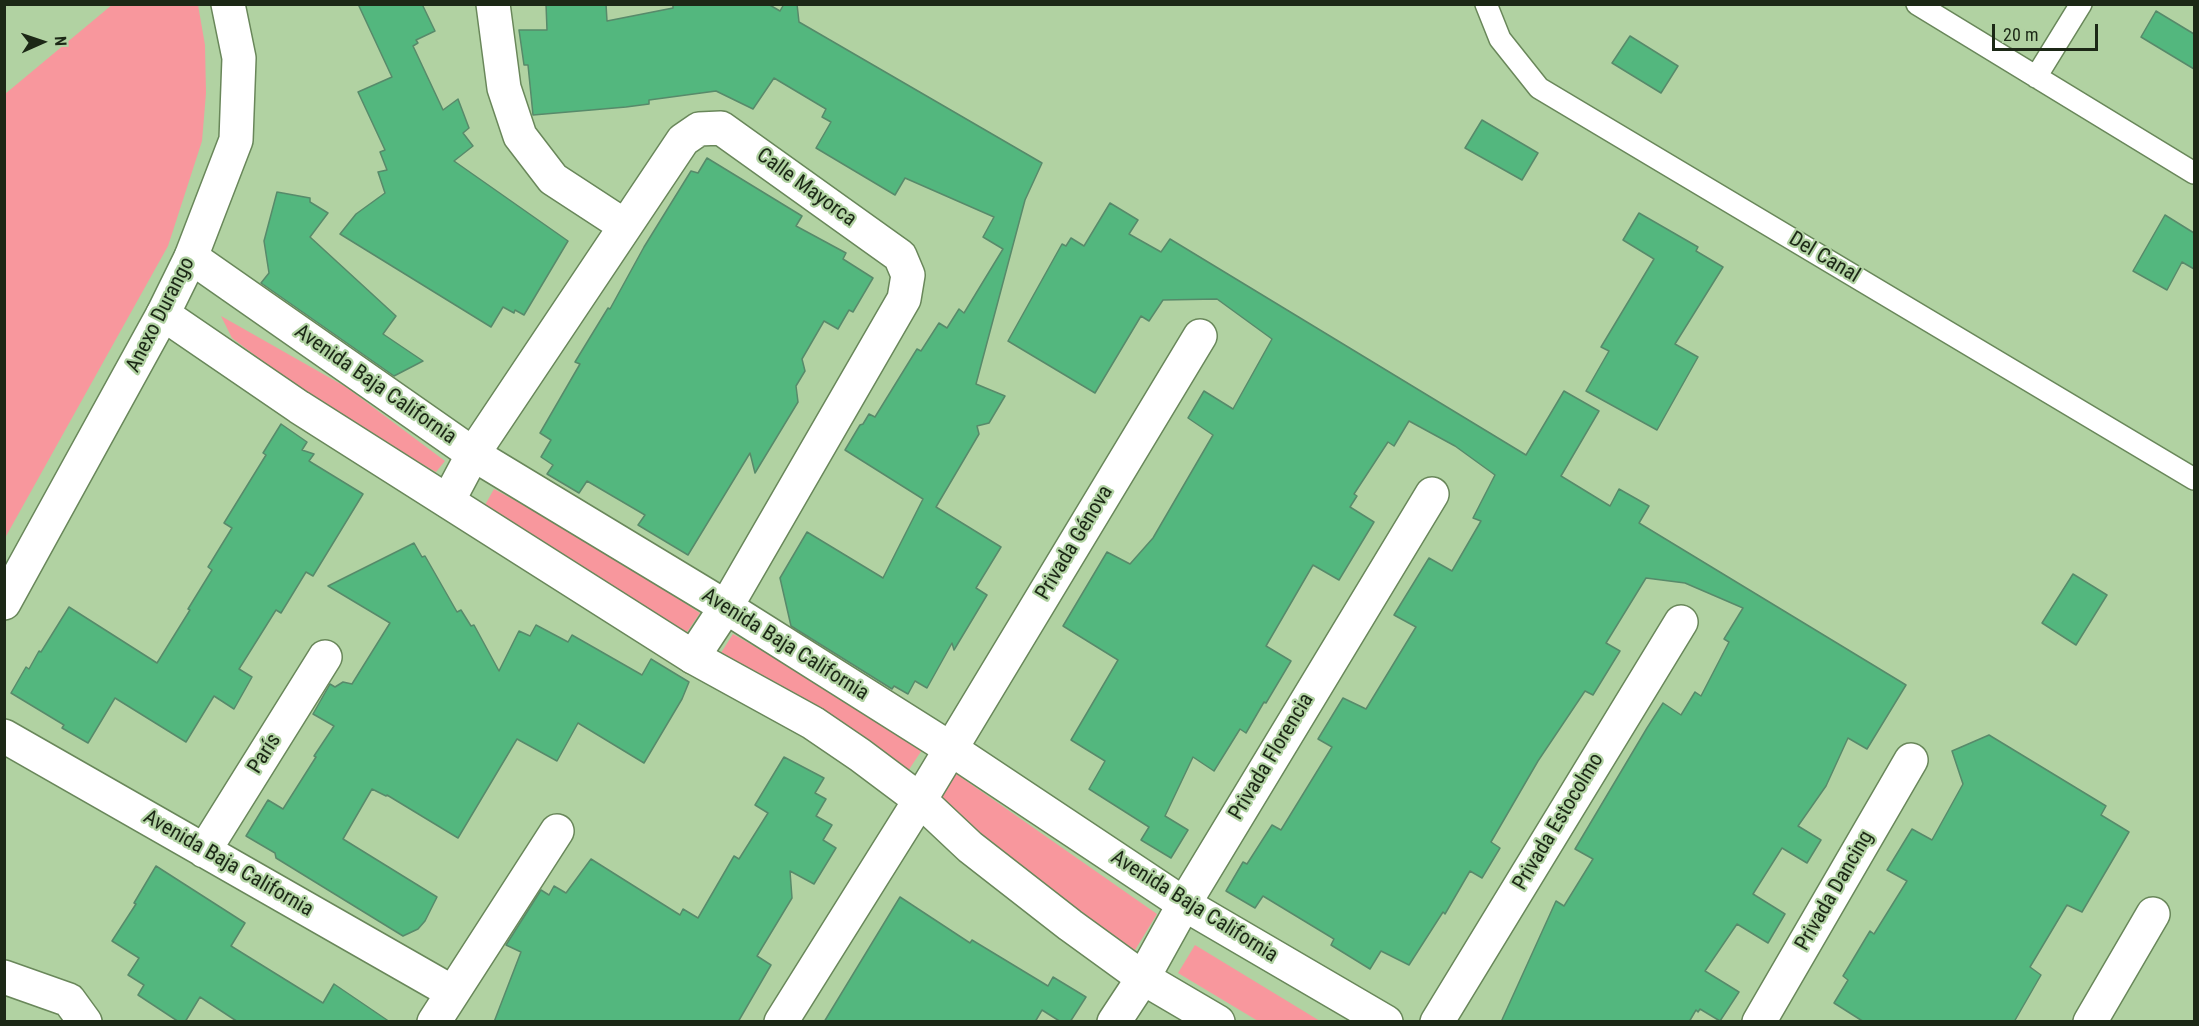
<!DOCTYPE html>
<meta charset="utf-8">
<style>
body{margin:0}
#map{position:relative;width:2199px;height:1026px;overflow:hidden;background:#b1d2a2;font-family:"Roboto Condensed",sans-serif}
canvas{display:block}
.frame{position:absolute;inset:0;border:6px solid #1c2816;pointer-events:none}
.north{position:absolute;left:12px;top:12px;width:60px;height:60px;-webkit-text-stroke:4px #b1d2a2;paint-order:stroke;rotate:87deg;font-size:16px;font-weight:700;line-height:24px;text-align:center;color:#1c2816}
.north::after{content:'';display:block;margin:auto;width:21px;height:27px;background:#1c2816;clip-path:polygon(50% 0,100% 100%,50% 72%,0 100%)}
.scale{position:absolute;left:1992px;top:24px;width:106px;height:27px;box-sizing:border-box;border:3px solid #1c2816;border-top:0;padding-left:8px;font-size:18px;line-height:21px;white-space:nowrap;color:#1c2816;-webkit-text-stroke:4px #b1d2a2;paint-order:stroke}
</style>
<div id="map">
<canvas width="2199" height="1026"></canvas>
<div class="frame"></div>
<div class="north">N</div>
<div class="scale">20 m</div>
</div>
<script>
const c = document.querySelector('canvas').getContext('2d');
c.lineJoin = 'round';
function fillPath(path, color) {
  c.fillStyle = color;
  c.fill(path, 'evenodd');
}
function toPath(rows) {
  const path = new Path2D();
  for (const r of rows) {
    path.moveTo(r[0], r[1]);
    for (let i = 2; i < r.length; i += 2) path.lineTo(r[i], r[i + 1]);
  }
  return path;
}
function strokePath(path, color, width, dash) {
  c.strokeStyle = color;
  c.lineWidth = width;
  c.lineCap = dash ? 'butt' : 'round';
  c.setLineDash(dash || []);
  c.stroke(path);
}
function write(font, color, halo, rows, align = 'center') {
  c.font = font + ' "Roboto Condensed",sans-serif';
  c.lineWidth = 4.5;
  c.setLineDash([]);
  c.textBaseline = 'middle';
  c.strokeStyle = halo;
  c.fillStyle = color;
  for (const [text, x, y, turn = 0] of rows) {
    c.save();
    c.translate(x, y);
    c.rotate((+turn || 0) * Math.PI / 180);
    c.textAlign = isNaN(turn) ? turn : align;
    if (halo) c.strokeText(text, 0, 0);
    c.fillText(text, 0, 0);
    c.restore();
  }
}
fillPath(toPath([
 [113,4,198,5,205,45,206,93,202,141,168,246,5,538,5,94],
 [221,316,346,387,445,461,436,472,330,412,232,338],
 [494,489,594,543,700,613,685,635,580,570,485,505],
 [733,634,829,689,922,750,906,774,719,656],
 [955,773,1157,914,1132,955,1020,873,941,797],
 [1195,945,1320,1021,1258,1021,1178,973]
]), '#f8979d');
const building = toPath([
 [358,4,422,4,435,31,416,40,418,43,413,46,443,110,458,99,469,128,463,133,473,146,454,161,568,241,524,315,515,310,514,313,503,307,491,327,340,234,356,214,385,193,378,172,387,170,380,152,385,150,358,92,392,77,358,4],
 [546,4,606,4,607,21,673,8,673,4,768,4,780,11,784,4,797,4,799,22,1042,163,1025,200,976,384,1005,396,989,423,977,426,979,434,936,507,1001,547,976,588,987,595,954,650,952,643,927,688,915,681,908,694,894,686,892,689,791,626,780,578,807,532,883,578,923,499,845,450,860,425,863,424,869,414,875,417,917,349,921,351,939,323,947,328,959,309,964,313,1003,249,983,237,994,217,905,178,895,195,816,148,831,122,822,117,826,109,774,78,753,109,716,91,649,100,649,104,626,107,533,115,528,65,524,65,519,30,547,30,546,4],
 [2156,11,2194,34,2194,69,2141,37,2156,11],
 [1630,36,1678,66,1661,93,1612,63,1630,36],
 [1482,120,1538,153,1522,180,1465,148,1482,120],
 [707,158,802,216,796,226,846,253,843,259,873,278,853,312,849,310,838,329,824,321,802,359,805,371,796,386,798,402,755,473,750,453,688,555,638,525,645,515,587,481,579,493,547,474,553,465,541,457,551,440,540,433,580,364,575,362,608,308,610,309,644,247,691,171,698,173,707,158],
 [277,192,310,198,310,202,328,213,310,237,396,316,383,334,423,361,394,376,261,283,269,273,264,241,277,192],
 [1110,203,1138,220,1129,234,1161,252,1170,239,1526,455,1564,391,1599,411,1561,476,1610,506,1619,489,1649,506,1639,523,1906,685,1867,749,1848,738,1826,786,1798,826,1821,840,1807,863,1782,848,1753,894,1785,914,1768,943,1737,924,1705,971,1739,992,1720,1021,1700,1009,1698,1012,1696,1010,1689,1022,1501,1022,1556,901,1564,906,1593,859,1575,849,1647,728,1663,703,1681,715,1695,692,1701,696,1729,642,1724,639,1743,608,1685,583,1646,578,1606,643,1620,651,1593,695,1585,691,1538,761,1491,842,1500,848,1482,878,1470,871,1445,914,1443,912,1409,965,1381,951,1370,969,1331,945,1334,939,1263,896,1255,908,1226,891,1243,862,1247,864,1272,825,1281,830,1332,747,1318,739,1343,698,1366,709,1416,627,1394,615,1429,558,1452,571,1481,521,1473,518,1495,475,1455,446,1409,421,1394,446,1388,442,1354,494,1357,496,1350,507,1374,522,1339,580,1313,565,1266,646,1291,661,1266,703,1264,702,1246,733,1240,729,1214,771,1193,757,1165,816,1188,830,1171,858,1141,840,1149,827,1089,789,1105,761,1071,740,1118,660,1063,626,1107,552,1130,564,1153,538,1213,435,1188,418,1204,391,1233,409,1272,339,1217,299,1163,300,1149,321,1141,316,1095,393,1008,341,1062,244,1066,246,1071,238,1084,246,1110,203],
 [1639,213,1698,247,1696,251,1723,267,1675,344,1698,357,1657,430,1586,391,1609,351,1601,347,1654,259,1623,240,1639,213],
 [2165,215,2194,233,2194,269,2182,262,2167,290,2133,271,2165,215],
 [281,424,307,442,302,450,314,454,309,461,363,494,313,576,306,572,281,613,276,610,239,669,252,677,234,709,214,696,186,742,115,698,88,743,62,728,64,725,11,693,26,667,29,669,39,651,41,652,69,607,157,663,190,610,188,609,212,570,208,567,232,528,224,523,266,455,263,453,281,424],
 [414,543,422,557,425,556,457,612,461,610,471,626,474,625,499,671,519,631,530,636,536,625,568,642,572,635,642,675,651,659,689,682,682,699,644,763,578,723,557,761,517,739,458,838,387,795,386,796,372,789,343,839,437,897,425,921,418,929,403,936,276,858,275,853,246,836,268,800,283,809,316,757,314,756,334,726,313,714,330,684,335,687,343,682,352,684,390,623,328,586,414,543],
 [2073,574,2107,595,2076,645,2042,623,2073,574],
 [1989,735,2106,806,2101,815,2129,832,2082,912,2067,905,2030,967,2041,975,2014,1022,1864,1022,1834,1003,1848,980,1843,976,1870,931,1874,934,1907,881,1887,870,1912,829,1932,840,1963,784,1952,751,1989,735],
 [784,757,824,778,815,793,826,799,816,816,832,825,823,840,836,848,814,884,790,871,792,898,757,956,771,965,738,1022,494,1022,521,952,506,945,541,890,549,895,554,886,566,893,591,859,680,915,683,909,698,918,734,856,739,859,768,813,755,805,784,757],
 [156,866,245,923,231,946,323,1003,334,984,390,1022,238,1022,200,997,185,1022,179,1022,138,995,144,985,128,975,139,958,112,941,136,904,134,903,156,866],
 [900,897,970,943,972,940,1048,986,1053,977,1086,997,1070,1022,1061,1022,1042,1010,1035,1022,824,1022,900,897]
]);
fillPath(building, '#53b77e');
strokePath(building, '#578a6a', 1.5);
const lane = toPath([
 [1486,4,1500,39,1539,88,2194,479],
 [1917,4,2194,173],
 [2036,77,2081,4]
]);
const street = toPath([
 [493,4,504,88,520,136,553,179,625,226],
 [448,501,473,454,683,140,699,129,721,128,900,256,908,275,904,299,726,607,693,657],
 [4,603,163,314,191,257,236,140,239,58,228,4],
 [4,736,452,992],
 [204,851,325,657],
 [4,977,69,1000,85,1022],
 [434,1022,557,831],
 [781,1022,920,800,1200,336],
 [1114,1022,1143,978,1184,904,1432,494],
 [1437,1022,1681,622],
 [1759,1022,1911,760],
 [2090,1022,2153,914]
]);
const secondary = toPath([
 [191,257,473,454,726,607,951,749,1184,904,1386,1022],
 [163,314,299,407,693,657,813,723,860,755,920,800,970,847,1070,925,1143,978,1218,1022]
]);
strokePath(lane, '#69875a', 24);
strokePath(street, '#69875a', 36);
strokePath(secondary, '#69875a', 36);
strokePath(lane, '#fff', 21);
strokePath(street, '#fff', 33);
strokePath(secondary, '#fff', 33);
write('21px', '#1c2816', '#b1d2a2', [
 ["Calle Mayorca",806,188,36],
 ["Del Canal",1824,258,31],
 ["Anexo Durango",161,315,-63],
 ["Avenida Baja California",375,385,35],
 ["Privada Génova",1075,543,-59],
 ["Avenida Baja California",785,645,32],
 ["París",265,754,-58],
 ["Privada Florencia",1272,757,-59],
 ["Privada Estocolmo",1559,822,-59],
 ["Avenida Baja California",228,864,30],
 ["Privada Dancing",1835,891,-60],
 ["Avenida Baja California",1194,907,32]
]);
</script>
